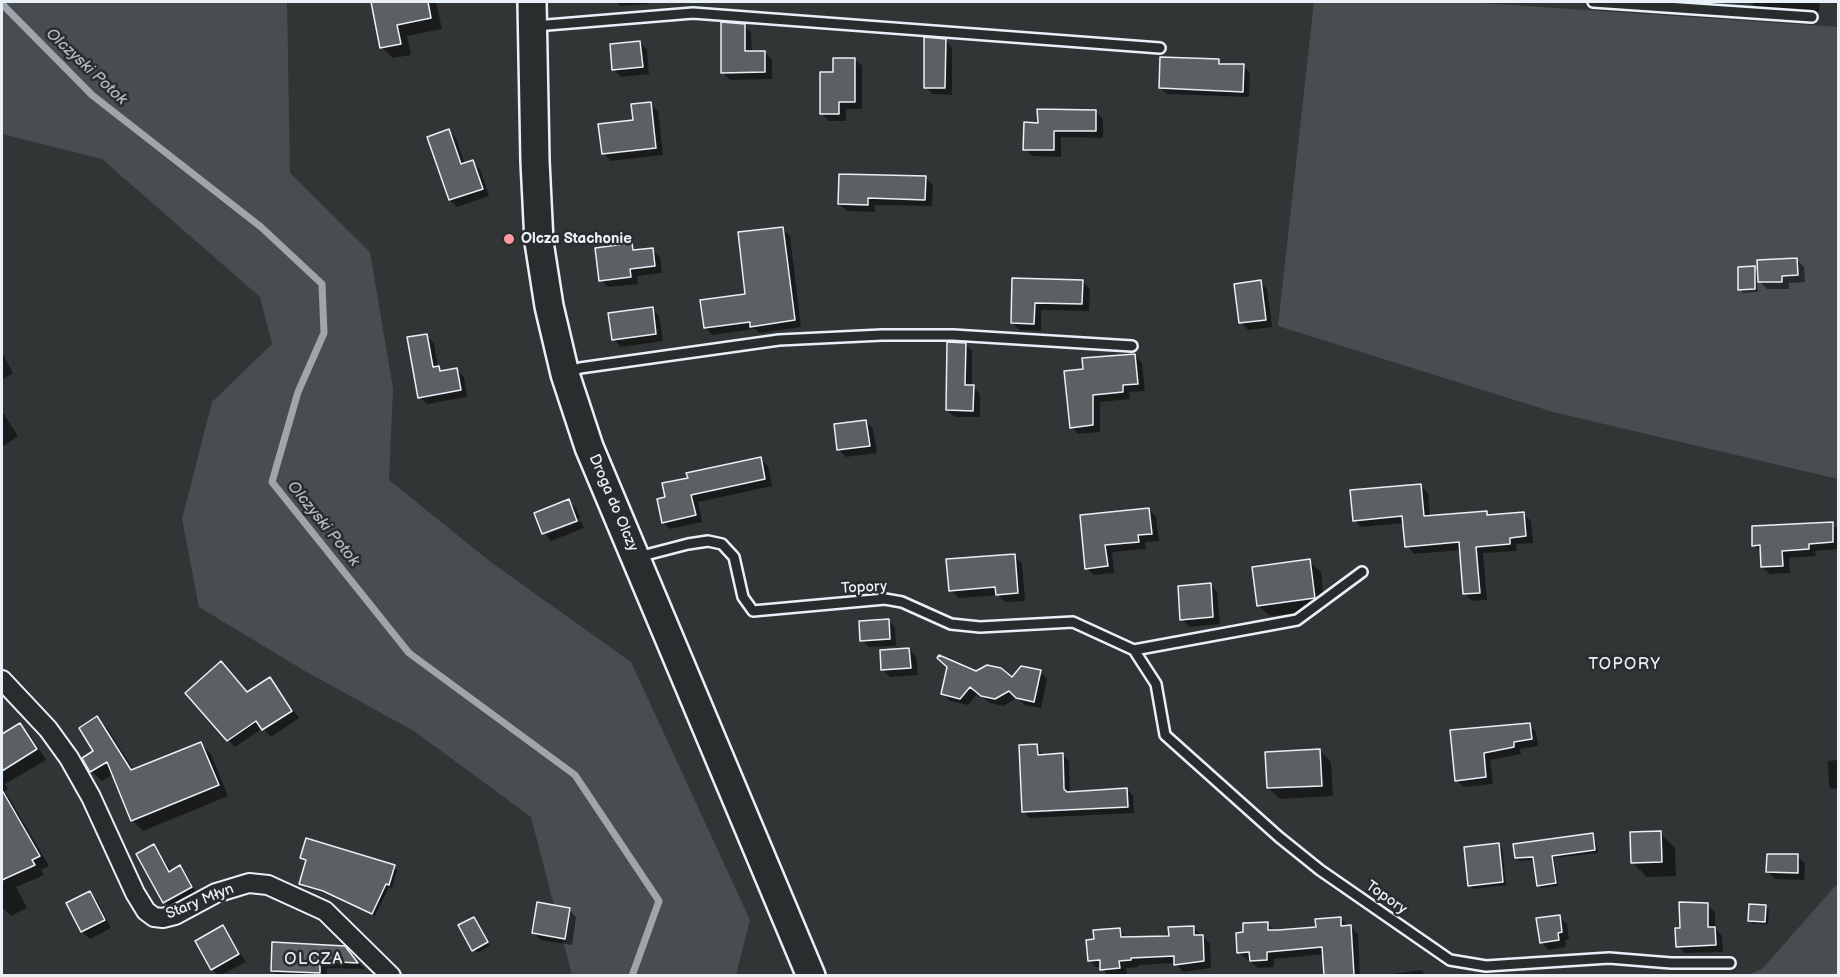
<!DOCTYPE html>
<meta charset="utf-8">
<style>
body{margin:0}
#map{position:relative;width:1840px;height:977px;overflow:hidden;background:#323536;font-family:"Balsamiq Sans",sans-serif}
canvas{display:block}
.frame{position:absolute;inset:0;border:3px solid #e8f1f8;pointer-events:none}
</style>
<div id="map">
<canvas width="1840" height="977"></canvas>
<div class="frame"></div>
</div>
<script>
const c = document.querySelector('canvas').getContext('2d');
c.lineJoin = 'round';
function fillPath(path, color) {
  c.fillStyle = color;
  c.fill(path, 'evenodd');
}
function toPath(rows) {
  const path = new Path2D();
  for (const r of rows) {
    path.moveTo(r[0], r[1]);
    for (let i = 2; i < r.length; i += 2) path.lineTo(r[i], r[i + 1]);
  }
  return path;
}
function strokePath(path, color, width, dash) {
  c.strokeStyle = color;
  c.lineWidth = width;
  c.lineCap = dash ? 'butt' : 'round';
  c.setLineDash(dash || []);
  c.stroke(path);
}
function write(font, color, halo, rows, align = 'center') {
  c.font = font + ' "Balsamiq Sans",sans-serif';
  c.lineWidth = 5;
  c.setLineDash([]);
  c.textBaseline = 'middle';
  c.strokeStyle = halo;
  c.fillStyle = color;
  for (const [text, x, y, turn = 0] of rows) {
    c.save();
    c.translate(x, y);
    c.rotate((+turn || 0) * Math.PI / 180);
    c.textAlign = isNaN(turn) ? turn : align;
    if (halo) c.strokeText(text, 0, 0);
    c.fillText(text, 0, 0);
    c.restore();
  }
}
fillPath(toPath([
 [2,2,287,2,290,173,370,252,393,389,389,480,492,563,631,662,750,920,736,975,572,975,531,817,414,731,305,671,199,607,182,519,212,402,272,344,260,297,102,159,2,134],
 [1314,2,1467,2,1838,27,1838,479,1553,412,1278,326],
 [1838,883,1838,975,1747,975,1762,969]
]), '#494d4f');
fillPath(toPath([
 [373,2,436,2,442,29,407,36,411,55,393,58,381,47],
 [616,2,648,2,648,4,621,6],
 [1751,2,1820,2,1819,12,1757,8],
 [744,25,751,33,752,52,765,52,772,60,772,79,730,80,722,72],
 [945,40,952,48,952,95,933,94,925,87],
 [640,42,647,50,649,74,621,77,613,69],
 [854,59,862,66,862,109,846,109,846,121,829,121,822,114,834,73],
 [1219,61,1223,65,1243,66,1250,73,1249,97,1167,94,1160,87],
 [650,104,658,111,663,155,611,161,603,153],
 [1096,112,1103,119,1103,138,1061,137,1061,157,1032,156,1024,149,1039,124],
 [449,131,456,138,465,164,472,162,480,169,489,196,457,207,450,200],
 [925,177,933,185,932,206,875,205,875,212,847,211,839,204],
 [782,229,790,236,801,327,759,333,755,329,712,335,705,327,746,295],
 [631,245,638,251,652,250,660,257,662,273,637,276,638,284,608,287,601,280],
 [1796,259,1804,267,1805,282,1789,283,1789,289,1767,289,1757,279,1758,292,1743,293,1740,289,1754,268,1759,273],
 [1014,280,1082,281,1090,289,1089,311,1041,310,1041,331,1020,330,1012,323],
 [1260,282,1267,289,1272,327,1248,330,1241,322],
 [652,309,659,316,663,341,621,347,613,339],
 [426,335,434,343,438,367,443,372,456,369,464,377,467,397,427,404,420,397],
 [965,344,972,351,972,386,980,394,980,417,955,417,947,410],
 [2,353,13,373,2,380],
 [1135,356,1142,363,1145,391,1129,392,1130,399,1100,402,1100,432,1078,434,1071,427,1084,370],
 [2,411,18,436,2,447],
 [866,421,873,429,877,453,846,457,839,450,835,426],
 [760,459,768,466,772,486,698,502,702,522,670,529,663,522,658,500],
 [1421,486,1428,493,1430,517,1486,512,1490,516,1523,514,1531,521,1533,543,1516,544,1517,551,1483,553,1487,600,1472,601,1465,594,1461,550,1414,554,1407,546,1404,523,1361,527,1354,520],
 [568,501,576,508,580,518,545,531,545,535,581,521,584,528,551,541,544,533],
 [1149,509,1156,517,1159,541,1145,542,1146,549,1112,552,1114,573,1094,575,1087,568,1081,516],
 [1832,524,1838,530,1838,549,1815,551,1816,556,1789,558,1790,573,1770,574,1762,567,1762,553,1754,545],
 [1014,555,1022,564,1025,601,1005,602,998,595,959,598,950,590],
 [1309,561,1321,572,1325,610,1270,616,1258,605],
 [1210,584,1217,592,1220,624,1189,627,1182,619],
 [888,620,895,628,896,646,869,647,862,640],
 [909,649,916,657,918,675,890,677,883,670],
 [1040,671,1047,679,1041,708,1025,705,1017,698,1003,706,990,703,978,693,968,705,950,701,943,693,976,673,1012,679],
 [270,679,299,718,271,737,263,728,235,747,228,740,248,693],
 [97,718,107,728,134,770,200,743,211,754,228,796,143,831,132,820,114,774,102,781,91,771],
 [20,725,30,735,46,760,5,784,8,789,5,791,49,866,41,870,44,875,16,887,27,908,11,916,2,907,2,736],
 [1529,725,1536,732,1538,746,1520,749,1521,754,1490,760,1493,784,1464,787,1456,780,1452,732],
 [1037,746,1043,756,1062,755,1069,761,1070,793,1127,789,1133,796,1134,813,1030,818,1023,811],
 [1320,751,1331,762,1333,796,1280,799,1268,788],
 [1838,760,1838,788,1832,789,1829,786,1828,761],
 [1660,833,1675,848,1676,876,1647,877,1632,862],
 [1592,835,1595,838,1598,853,1554,858,1558,886,1541,888,1538,885,1535,860,1519,861,1516,858],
 [1499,845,1502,848,1506,885,1473,889,1469,885],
 [154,846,172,872,180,867,187,875,198,895,172,909,165,902],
 [1797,856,1805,863,1804,880,1775,879,1768,872],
 [302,858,394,867,397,870,392,888,389,887,375,916,328,894,304,887,300,884,307,862],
 [90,893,97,900,111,928,90,939,82,932,68,904],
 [1707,905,1715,912,1715,928,1722,936,1723,952,1685,953,1678,946,1682,929],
 [1765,907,1769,910,1768,924,1753,924,1750,920],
 [569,910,576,917,572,945,541,940,533,933],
 [1559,917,1567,924,1569,939,1565,940,1566,947,1549,950,1541,942],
 [1340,918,1358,934,1360,976,1329,976,1325,954,1274,959,1274,967,1258,968,1238,952,1245,934,1267,923,1275,931,1317,929],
 [477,922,490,946,477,953,474,950],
 [223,927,246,962,219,976,212,969],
 [1193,927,1210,943,1211,968,1183,972,1175,963,1138,965,1138,967,1126,968,1127,975,1108,976,1102,967,1096,967,1089,960,1096,941,1119,930,1127,937,1170,937],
 [344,948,365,969,327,968,327,976,278,976,272,970],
 [1421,970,1426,976,1379,976]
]), '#0007');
strokePath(toPath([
 [2,4,92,95,261,227,322,284,324,333,298,392,272,482,409,653,575,775,659,901,632,976]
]), '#9fa5aa', 7);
const building = toPath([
 [371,2,428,2,431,18,397,25,401,44,380,48,371,2],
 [721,22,745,24,745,51,765,51,765,72,721,73,721,22],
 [924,37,946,39,945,88,924,88,924,37],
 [640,41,643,67,612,70,610,44,640,41],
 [1160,57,1219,59,1219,64,1244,64,1243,92,1159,88,1160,57],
 [833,58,855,58,855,102,839,102,839,114,820,114,820,72,833,72,833,58],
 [651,102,656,148,602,154,598,124,633,120,631,104,651,102],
 [1037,109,1096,110,1096,131,1054,131,1054,150,1023,150,1024,122,1038,123,1037,109],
 [449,129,461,164,473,160,483,189,449,200,427,137,449,129],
 [839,174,926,176,925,200,868,198,868,205,838,204,839,174],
 [783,227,795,320,750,327,750,322,704,328,700,300,745,294,738,232,783,227],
 [632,243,633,250,653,248,655,266,630,269,631,277,599,281,595,248,632,243],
 [1797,258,1798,275,1782,276,1782,282,1758,282,1757,260,1797,258],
 [1755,266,1755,289,1738,290,1738,267,1755,266],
 [1012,278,1083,280,1082,304,1035,303,1034,324,1011,323,1012,278],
 [1261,280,1266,320,1239,323,1234,284,1261,280],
 [653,307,656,334,612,340,608,313,653,307],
 [427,334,433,367,439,366,440,371,457,368,461,390,418,398,407,337,427,334],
 [947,342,966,343,965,385,974,385,973,411,946,410,947,342],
 [1135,354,1138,384,1123,385,1123,392,1093,395,1093,425,1070,428,1064,371,1083,369,1082,358,1135,354],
 [866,420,870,446,837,450,834,424,866,420],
 [761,457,765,479,691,495,696,515,662,523,657,499,665,497,662,483,688,478,686,473,761,457],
 [1421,484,1424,516,1487,511,1487,515,1524,512,1526,536,1510,538,1510,544,1476,547,1480,593,1463,594,1459,542,1405,547,1402,516,1353,521,1350,490,1421,484],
 [569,499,577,521,542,534,534,513,569,499],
 [1149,508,1152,534,1138,535,1139,542,1105,545,1108,566,1085,569,1080,515,1149,508],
 [1833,522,1833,542,1809,544,1809,549,1782,551,1783,566,1761,567,1760,545,1752,546,1752,526,1833,522],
 [1015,554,1018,593,996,595,995,587,949,591,946,559,1015,554],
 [1310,559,1315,598,1257,606,1252,567,1310,559],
 [1211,583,1213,617,1180,620,1178,586,1211,583],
 [889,619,890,639,860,641,859,621,889,619],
 [909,648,911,668,881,670,880,650,909,648],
 [939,655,976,671,987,665,1001,668,1012,677,1021,666,1041,670,1034,702,1016,698,1009,691,995,699,981,696,970,687,960,699,941,694,947,667,937,658,939,655],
 [221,661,247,692,270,677,292,711,262,730,256,721,227,741,185,693,221,661],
 [97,716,131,770,201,742,219,785,131,821,107,762,90,772,82,758,93,751,79,728,97,716],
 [20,723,37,749,2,771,2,734,20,723],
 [1530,723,1532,739,1514,742,1514,747,1484,753,1486,777,1455,781,1450,730,1530,723],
 [1037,744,1038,755,1063,753,1064,789,1067,792,1127,788,1128,807,1022,812,1019,745,1037,744],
 [1320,749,1322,786,1267,788,1265,752,1320,749],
 [2,790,40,856,32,860,35,865,2,880,2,790],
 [1661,831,1662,862,1631,863,1630,832,1661,831],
 [1593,833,1595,850,1552,856,1556,883,1537,886,1533,857,1515,858,1513,844,1593,833],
 [306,838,395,865,389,885,386,884,372,914,323,891,299,884,306,860,300,858,306,838],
 [1499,843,1503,882,1468,886,1464,847,1499,843],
 [154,844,169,872,180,865,192,887,163,903,136,854,154,844],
 [1767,854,1798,854,1798,873,1766,872,1767,854],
 [90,891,105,920,81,932,66,903,90,891],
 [537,902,570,908,565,939,532,933,537,902],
 [1679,902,1708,903,1708,927,1715,927,1716,945,1676,947,1675,928,1680,928,1679,902],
 [1749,904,1766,905,1765,922,1748,921,1749,904],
 [1560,915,1562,932,1558,933,1559,940,1540,943,1536,918,1560,915],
 [474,917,488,942,472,951,458,925,474,917],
 [1341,917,1341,926,1351,925,1354,975,1324,975,1322,947,1267,952,1267,960,1250,961,1249,952,1237,953,1236,933,1243,932,1243,923,1268,922,1268,930,1278,930,1316,927,1315,919,1341,917],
 [223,925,239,954,211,970,195,941,223,925],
 [1194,926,1194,935,1203,935,1204,961,1174,965,1174,956,1131,958,1131,960,1119,961,1120,968,1100,970,1100,960,1088,961,1086,940,1094,939,1093,930,1120,928,1121,937,1169,936,1168,927,1194,926],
 [272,942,345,946,358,963,320,961,320,973,271,971,272,942]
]);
fillPath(building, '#5c6063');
strokePath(building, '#e8f1f8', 1.5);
const lane = toPath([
 [1593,2,1812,17],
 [535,26,693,13,1160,48],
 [567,373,580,368,779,340,882,335,953,335,1132,346],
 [638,557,688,544,708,541,722,544,734,557,743,597,753,611,885,599,902,602,951,624,980,627,1073,622,1134,650,1156,684,1165,735,1279,837,1320,870,1450,960,1486,966,1609,958,1671,963,1730,963],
 [1134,650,1297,620,1362,572]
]);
const street = toPath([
 [2,680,48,729,69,758,91,797,135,893,146,911,154,917,163,918,175,915,216,893,249,883,268,885,325,911,391,976]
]);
const secondary = toPath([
 [532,2,535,161,539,242,549,306,565,374,589,447,811,976]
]);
strokePath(lane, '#e8f1f8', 14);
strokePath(street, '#e8f1f8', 22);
strokePath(secondary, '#e8f1f8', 32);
strokePath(lane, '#2a2d2e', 9);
strokePath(street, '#2a2d2e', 18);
strokePath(secondary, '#2a2d2e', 27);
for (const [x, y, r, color] of [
 [509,239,6,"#ff9aa2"]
]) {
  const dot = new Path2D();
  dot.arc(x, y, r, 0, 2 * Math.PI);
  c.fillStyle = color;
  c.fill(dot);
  strokePath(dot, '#2a2d2e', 2);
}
write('bold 15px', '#e8f1f8', '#2a2d2e', [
 ["Olcza Stachonie",521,239]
], 'left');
write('15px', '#e8f1f8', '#2a2d2e', [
 ["Droga do Olczy",613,503,67],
 ["Topory",864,588,-3],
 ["Topory",1386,898,35],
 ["Stary Młyn",200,902,-22]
]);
write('italic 16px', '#b1b8be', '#2a2d2e', [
 ["Olczyski Potok",86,67,43],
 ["Olczyski Potok",323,524,51]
]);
c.letterSpacing = '1.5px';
write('16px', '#e8f1f8', '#2a2d2e', [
 ["TOPORY",1625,665],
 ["OLCZA",314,960]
]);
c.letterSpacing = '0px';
</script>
